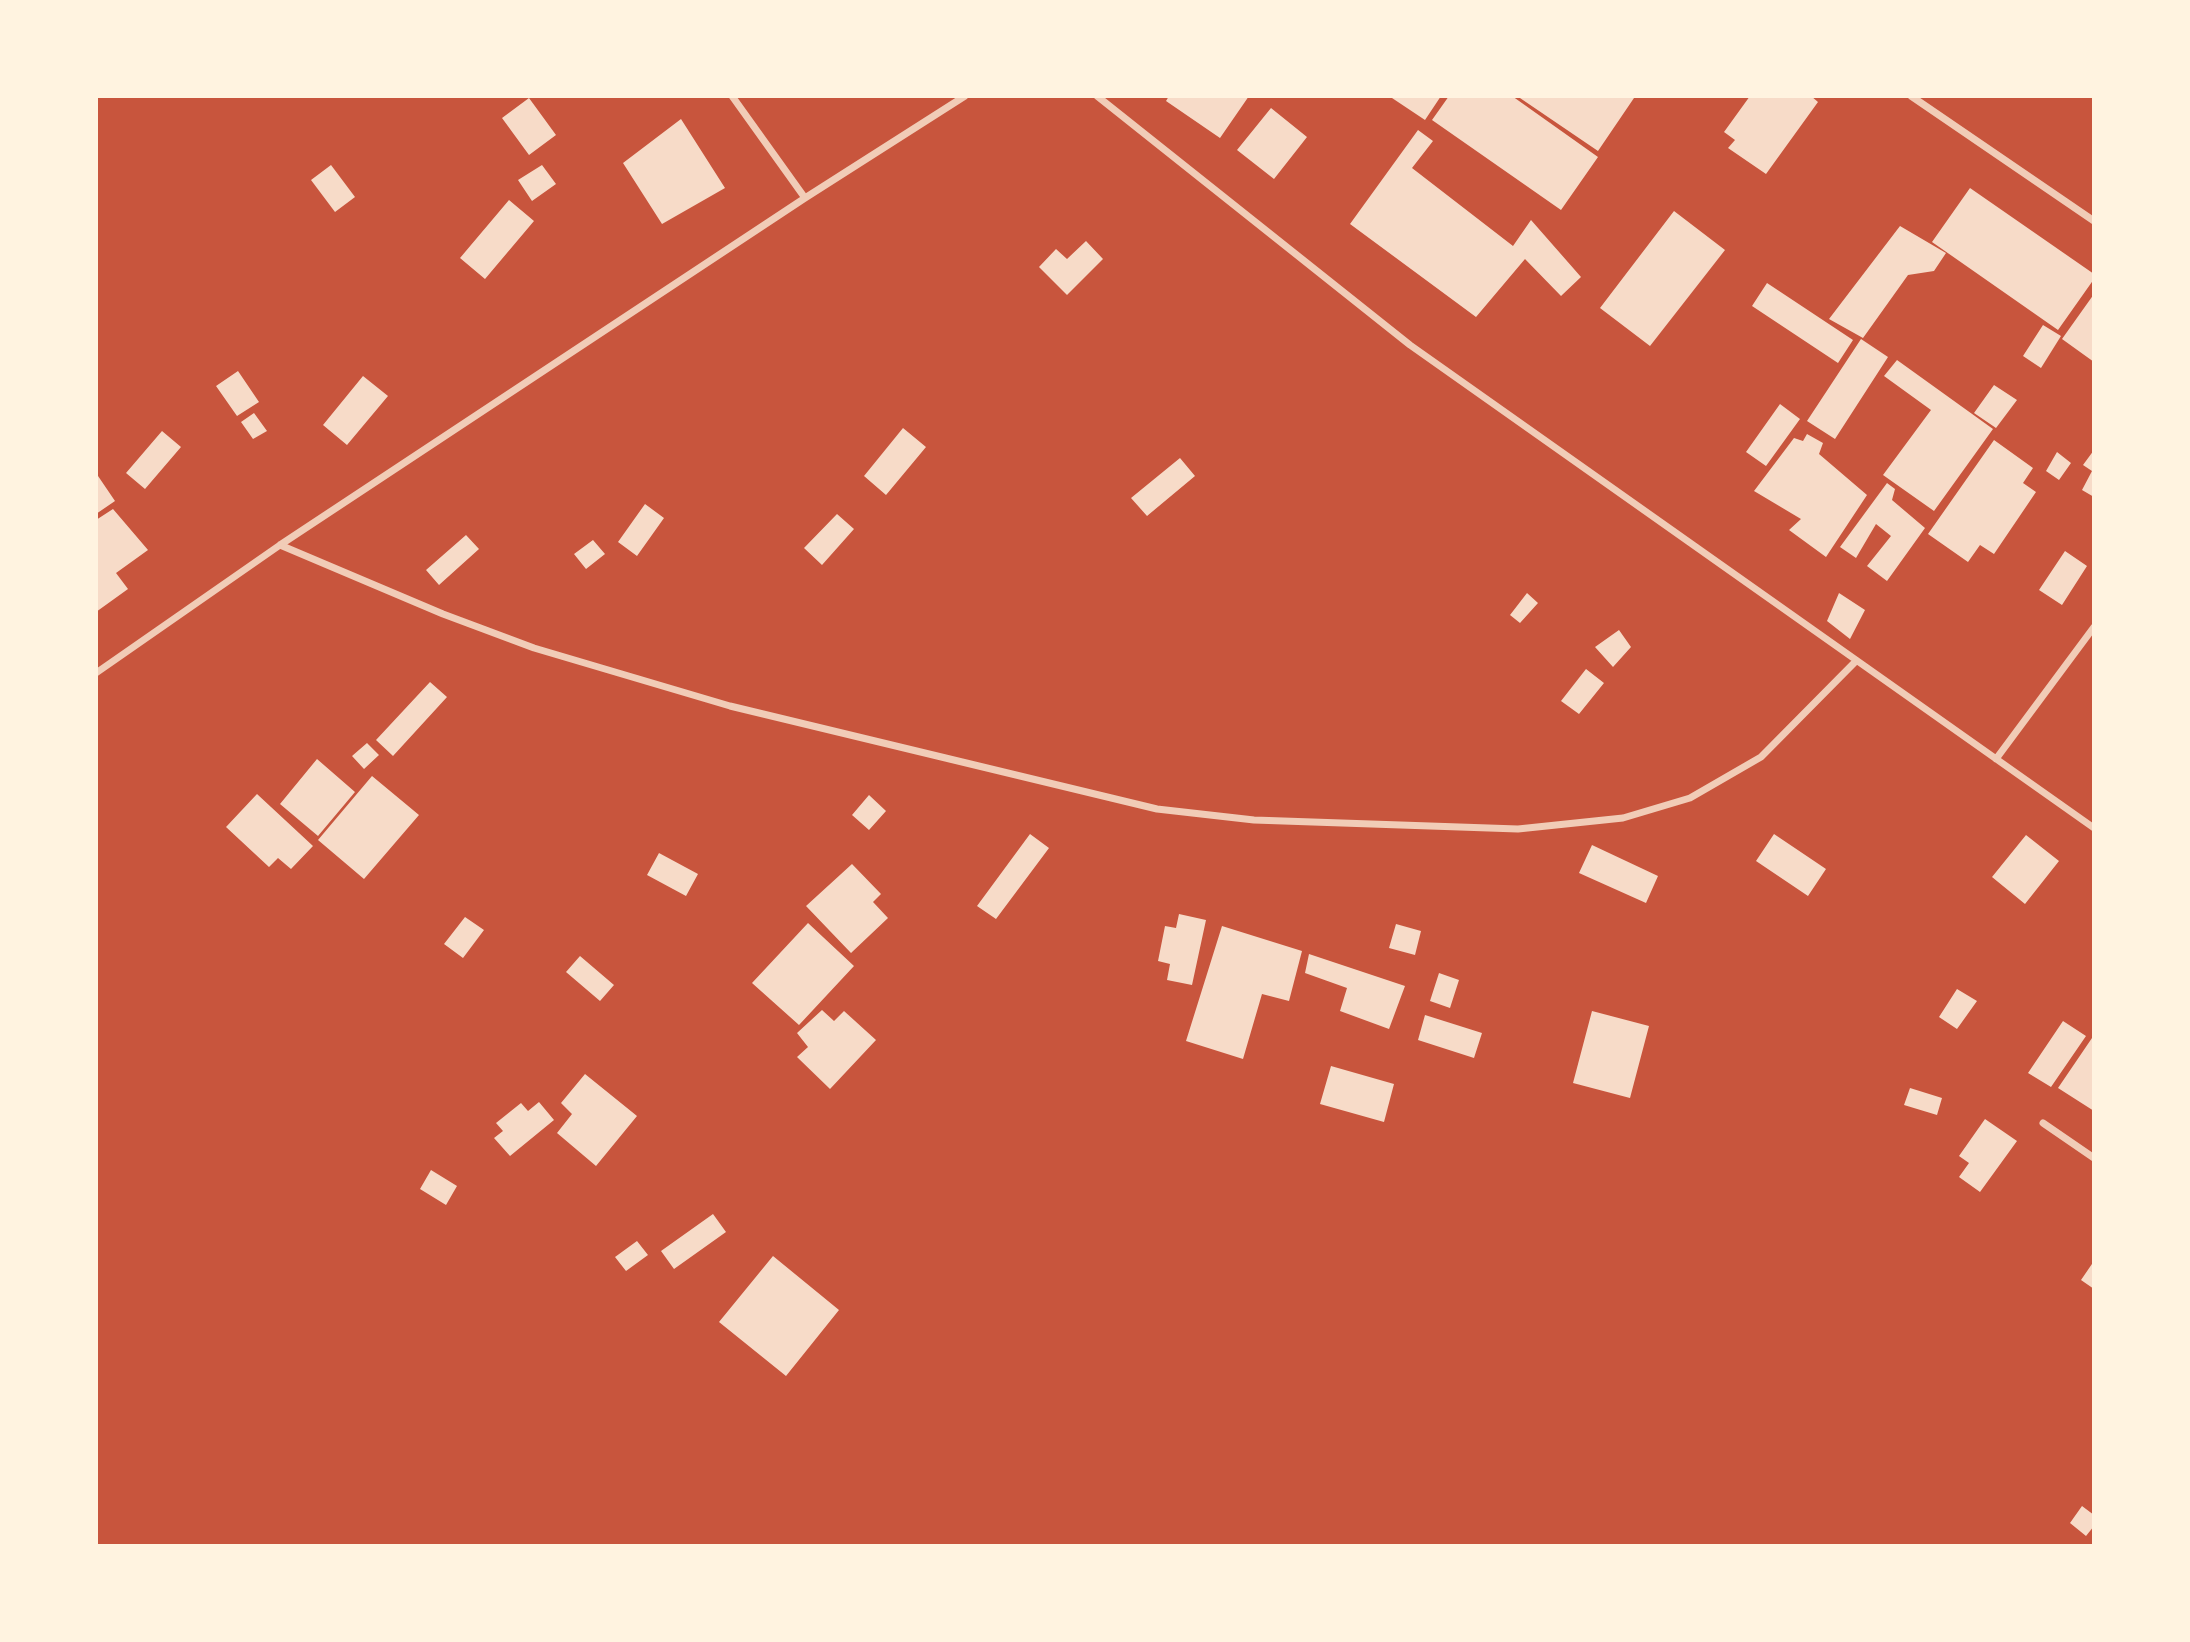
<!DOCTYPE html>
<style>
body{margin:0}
#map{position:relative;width:2190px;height:1642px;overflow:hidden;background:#c8553d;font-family:Figtree,sans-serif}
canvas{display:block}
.frame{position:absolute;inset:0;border:98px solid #fff3e0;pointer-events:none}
</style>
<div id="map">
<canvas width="2190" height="1642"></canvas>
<div class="frame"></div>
</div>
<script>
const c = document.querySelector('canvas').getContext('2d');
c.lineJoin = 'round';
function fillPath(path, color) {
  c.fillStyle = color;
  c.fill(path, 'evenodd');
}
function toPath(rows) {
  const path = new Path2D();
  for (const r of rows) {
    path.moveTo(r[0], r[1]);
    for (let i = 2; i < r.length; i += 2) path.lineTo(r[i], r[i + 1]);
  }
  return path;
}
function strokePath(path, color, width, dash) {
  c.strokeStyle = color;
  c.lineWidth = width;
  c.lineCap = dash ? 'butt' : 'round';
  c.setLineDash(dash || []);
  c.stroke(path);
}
fillPath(toPath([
 [1169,96,1249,96,1220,138,1166,101],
 [1389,96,1441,96,1425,120],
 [1449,96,1512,96,1598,157,1561,210,1432,120],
 [1517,96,1630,96,1634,98,1598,151],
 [1750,96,1811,96,1818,102,1766,174,1728,148,1735,140,1724,132],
 [529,98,556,135,529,155,502,118],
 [1271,108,1307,137,1274,179,1237,150],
 [681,119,725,188,662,224,623,163],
 [1418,130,1433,141,1412,168,1513,246,1531,220,1581,277,1561,296,1525,259,1476,317,1350,224],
 [331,165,355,197,335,212,311,180],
 [542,165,556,184,532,201,518,180],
 [1970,188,2094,274,2094,279,2058,330,1932,242],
 [509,200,534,221,485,279,460,258],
 [1674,211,1725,250,1650,346,1600,308],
 [1900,226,1946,253,1934,271,1908,275,1863,338,1829,319],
 [1086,241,1103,259,1067,295,1039,267,1056,249,1067,259],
 [1767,283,1853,340,1838,363,1752,306],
 [2094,294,2094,362,2062,339],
 [2043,325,2061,336,2041,368,2023,356],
 [1861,339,1888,357,1835,439,1807,421],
 [1897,360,1993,429,1934,511,1883,475,1931,410,1884,376],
 [238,371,259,402,237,416,216,386],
 [363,376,388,396,347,445,323,425],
 [1994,385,2017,400,1996,428,1974,413],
 [1780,404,1800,419,1766,466,1746,452],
 [254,413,267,431,253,439,241,422],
 [903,428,926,447,886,495,864,476],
 [162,431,181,447,145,489,126,473],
 [1807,434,1823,443,1819,454,1867,495,1826,557,1789,530,1801,519,1754,491,1794,438,1803,441],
 [1994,440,2033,468,2023,483,2036,492,1994,554,1980,545,1968,562,1928,534],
 [2094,450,2094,497,2082,490,2092,471,2083,465],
 [2057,452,2071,463,2059,480,2046,471],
 [1180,458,1195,476,1147,516,1131,498],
 [96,473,115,501,96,514],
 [1887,483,1895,489,1892,500,1925,528,1887,581,1867,566,1891,536,1876,524,1856,558,1840,547],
 [645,504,664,518,637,556,618,542],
 [113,509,148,550,116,573,128,589,96,612,96,520],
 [837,514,854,529,822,565,804,548],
 [466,535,479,549,439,585,426,570],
 [593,540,605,554,586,569,574,554],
 [2065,551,2087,566,2062,605,2039,590],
 [1527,593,1538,603,1520,623,1510,615],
 [1839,593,1865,610,1850,639,1827,621],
 [1619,630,1631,647,1613,667,1595,647],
 [1586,669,1604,683,1579,714,1561,701],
 [430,682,447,697,393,756,376,740],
 [367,743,379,755,364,769,352,756],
 [317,759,355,792,318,836,280,804],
 [372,776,419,815,364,879,318,840],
 [257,794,313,846,291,869,278,858,269,867,226,827],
 [869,795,886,811,869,830,852,815],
 [1030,834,1049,848,996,919,977,906],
 [1774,834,1826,869,1808,896,1756,861],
 [2026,835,2059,861,2025,904,1992,877],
 [1592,845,1658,876,1646,903,1579,873],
 [659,853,698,874,686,896,647,875],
 [852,864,881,894,873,902,888,918,851,953,806,906],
 [1179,914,1206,920,1192,985,1167,980,1170,964,1158,961,1165,926,1176,928],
 [465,917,484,930,463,958,444,944],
 [808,923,854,966,799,1025,752,983],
 [1396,924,1421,931,1415,955,1389,948],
 [1222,926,1302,951,1289,1001,1262,994,1243,1059,1186,1041],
 [1309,954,1405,986,1389,1029,1340,1011,1347,988,1305,973],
 [580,956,614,985,600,1001,566,972],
 [1439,973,1459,980,1450,1008,1430,1001],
 [1957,989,1977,1001,1957,1029,1939,1017],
 [822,1010,834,1021,844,1011,876,1040,830,1089,797,1057,808,1047,797,1033],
 [1592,1011,1649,1026,1630,1098,1573,1083],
 [1425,1015,1482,1033,1474,1058,1418,1040],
 [2063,1021,2086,1036,2051,1087,2028,1073],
 [2092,1038,2094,1039,2094,1111,2058,1088],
 [1331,1066,1394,1084,1384,1122,1320,1104],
 [585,1074,637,1116,596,1166,557,1133,572,1114,561,1103],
 [1910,1088,1942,1098,1937,1115,1904,1105],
 [539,1102,554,1120,510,1156,494,1138,503,1131,496,1123,521,1103,528,1111],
 [1985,1119,2017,1141,1980,1192,1959,1177,1969,1163,1959,1156],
 [431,1170,457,1186,446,1205,420,1189],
 [713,1214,726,1232,674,1269,661,1251],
 [637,1241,648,1255,626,1271,615,1257],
 [773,1256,839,1310,786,1376,719,1322],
 [2094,1261,2094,1289,2081,1280],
 [2082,1506,2094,1515,2094,1526,2086,1536,2070,1523]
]), '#f7dbc8');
strokePath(toPath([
 [732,96,805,198],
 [1097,96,1410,345,2094,828],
 [1911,96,2094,221],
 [280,545,443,614,534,648,730,706,1157,809,1254,820,1518,829,1623,818,1690,798,1761,757,1856,661],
 [96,673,280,545,805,198,965,96],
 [1996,759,2094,627],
 [2043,1123,2094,1158]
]), '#f1ccb7', 7);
</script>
